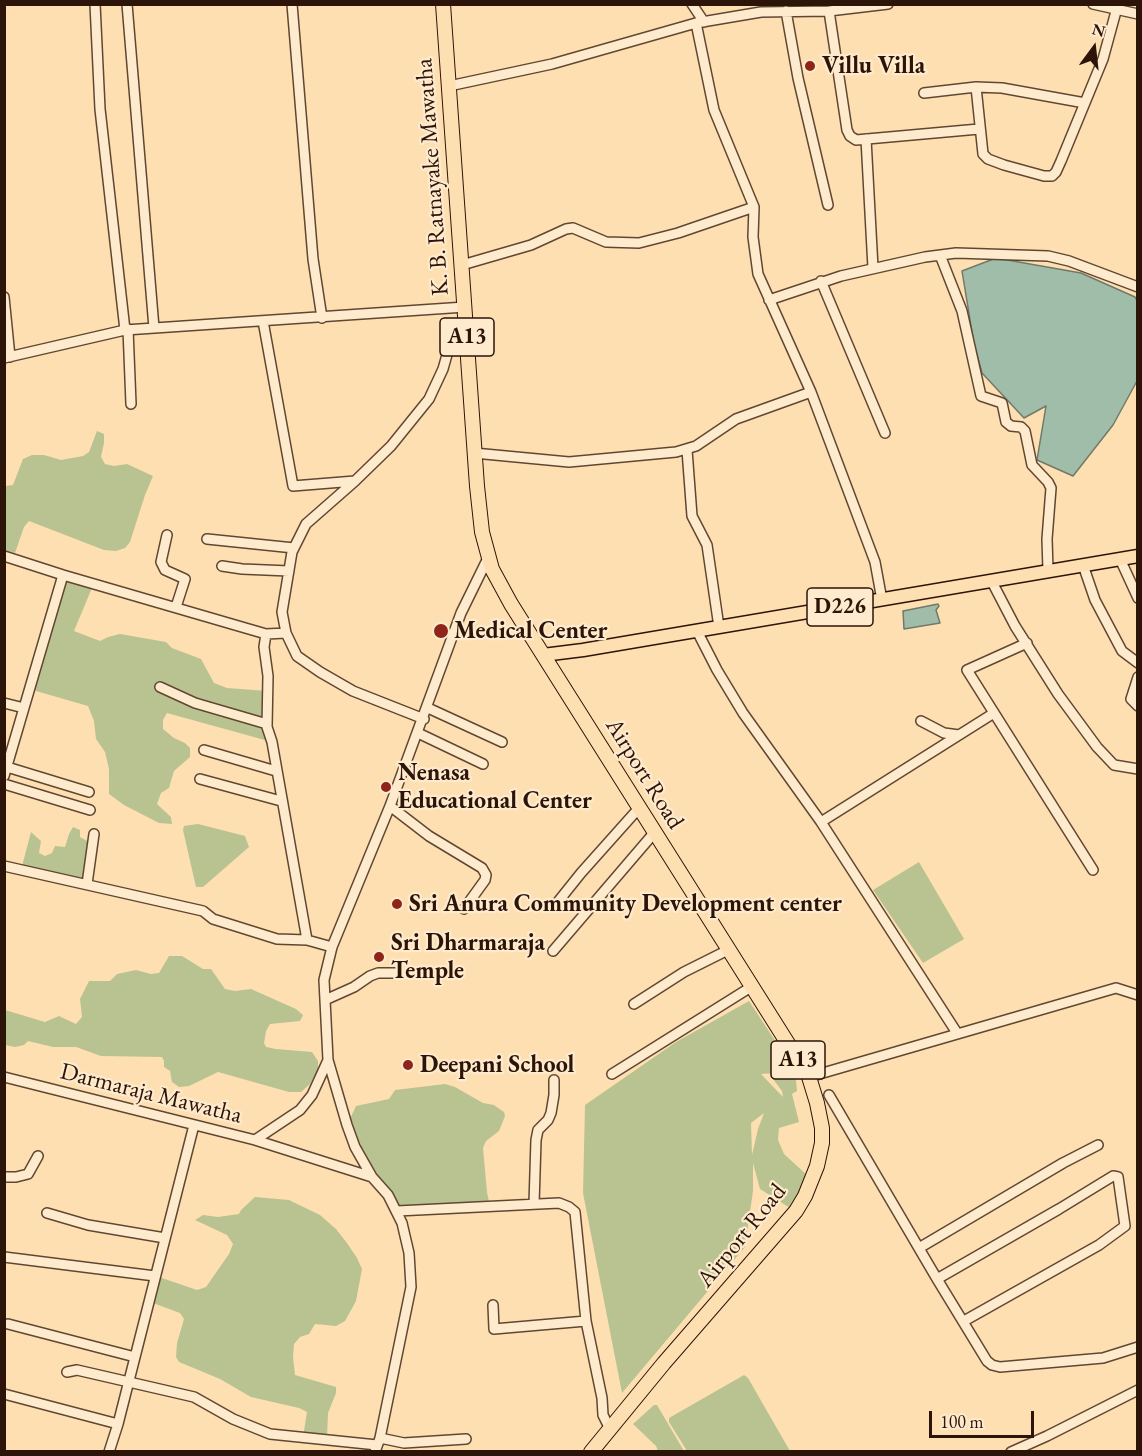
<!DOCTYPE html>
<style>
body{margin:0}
#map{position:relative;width:1142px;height:1456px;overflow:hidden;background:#fedfb2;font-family:"EB Garamond",serif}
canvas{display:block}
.frame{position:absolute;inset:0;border:6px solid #2d1408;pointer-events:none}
.north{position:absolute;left:1064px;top:18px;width:60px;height:60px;-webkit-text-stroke:4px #feeacd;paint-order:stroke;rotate:15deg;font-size:16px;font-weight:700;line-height:24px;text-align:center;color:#2d1408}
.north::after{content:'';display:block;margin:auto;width:21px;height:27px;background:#2d1408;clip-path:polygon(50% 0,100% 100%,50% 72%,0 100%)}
.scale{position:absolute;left:929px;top:1411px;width:105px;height:27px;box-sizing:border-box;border:3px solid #2d1408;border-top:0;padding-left:8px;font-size:18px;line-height:21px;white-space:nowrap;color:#2d1408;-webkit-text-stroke:4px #feeacd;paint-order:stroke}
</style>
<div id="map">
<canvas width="1142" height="1456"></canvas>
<div class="frame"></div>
<div class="north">N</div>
<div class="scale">100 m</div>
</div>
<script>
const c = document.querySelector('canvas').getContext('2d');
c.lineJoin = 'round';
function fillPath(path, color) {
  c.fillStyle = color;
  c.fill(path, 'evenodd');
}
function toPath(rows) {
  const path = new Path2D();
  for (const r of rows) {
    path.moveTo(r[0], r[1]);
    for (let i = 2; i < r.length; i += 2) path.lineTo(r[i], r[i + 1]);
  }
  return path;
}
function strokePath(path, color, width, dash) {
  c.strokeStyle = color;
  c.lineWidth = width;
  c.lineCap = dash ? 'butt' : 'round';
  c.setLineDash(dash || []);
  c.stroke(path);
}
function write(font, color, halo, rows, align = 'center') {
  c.font = font + ' "EB Garamond",serif';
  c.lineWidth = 4.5;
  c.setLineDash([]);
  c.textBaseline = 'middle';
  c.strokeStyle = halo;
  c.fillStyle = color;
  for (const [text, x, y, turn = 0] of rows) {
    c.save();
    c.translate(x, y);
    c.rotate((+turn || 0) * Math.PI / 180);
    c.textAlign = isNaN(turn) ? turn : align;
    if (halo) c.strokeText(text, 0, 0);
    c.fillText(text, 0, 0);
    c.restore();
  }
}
fillPath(toPath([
 [97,431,104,434,104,443,101,457,105,464,114,466,127,464,153,476,145,495,130,542,125,548,116,551,104,550,29,521,24,527,15,553,5,550,5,486,13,485,23,459,32,455,44,455,61,460,83,456,89,452],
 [61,574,94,583,74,631,100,641,108,637,120,634,166,642,172,648,201,659,214,683,227,688,267,691,272,742,167,713,163,720,163,729,174,738,185,743,190,748,190,757,174,771,169,788,161,793,157,804,171,817,172,824,159,823,124,805,109,794,109,769,105,752,96,739,94,721,88,706,36,691,30,687],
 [198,824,245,836,249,847,203,887,196,887,183,830,184,826],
 [73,827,80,830,80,837,89,842,84,883,21,870,31,832,41,841,39,853,45,856,52,853,55,846,65,847,69,834],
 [919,862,964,939,923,963,873,890],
 [169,956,182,956,203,969,211,969,225,989,235,991,251,989,296,1009,303,1015,300,1021,270,1024,266,1031,264,1043,266,1047,276,1049,312,1052,318,1061,318,1069,310,1084,301,1092,289,1092,218,1072,189,1086,179,1087,172,1082,170,1071,164,1067,164,1061,162,1057,101,1056,76,1047,53,1047,28,1041,24,1045,15,1047,5,1045,5,1010,45,1022,59,1016,76,1024,82,1017,80,999,89,981,110,981,117,974,136,970,151,974,159,973],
 [749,1001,795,1071,786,1072,796,1080,797,1091,792,1094,799,1122,779,1128,778,1140,784,1154,808,1176,790,1208,760,1189,753,1163,753,1191,745,1247,622,1393,583,1193,585,1105,676,1042],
 [778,1073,770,1075,782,1091,783,1097,761,1074],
 [764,1113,758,1129,752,1155,751,1123],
 [445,1084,455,1087,483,1103,494,1105,504,1112,505,1116,499,1131,486,1141,483,1148,487,1192,490,1207,397,1211,372,1177,347,1125,356,1106,389,1099,395,1090],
 [255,1197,289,1200,320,1215,336,1229,347,1243,357,1258,362,1269,356,1301,345,1321,336,1326,315,1324,309,1334,300,1337,294,1344,293,1357,295,1375,336,1387,336,1393,328,1413,327,1439,303,1437,307,1412,299,1408,251,1397,220,1379,179,1362,176,1357,177,1343,184,1319,180,1313,153,1303,159,1277,197,1290,206,1287,229,1254,233,1244,227,1235,195,1220,203,1215,218,1217,239,1214,241,1210],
 [744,1375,748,1378,790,1451,687,1451,669,1422,669,1418],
 [654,1405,657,1405,684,1451,658,1451,656,1446,633,1424]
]), '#b9c391');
const water = toPath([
 [996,258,1081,273,1135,297,1137,301,1137,381,1113,425,1073,476,1037,460,1046,406,1024,418,982,373,974,344,962,271,996,258],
 [938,604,939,606,936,610,940,623,904,629,903,611,938,604]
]);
fillPath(water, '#a0bdaa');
strokePath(water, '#727969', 1.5);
const minor = toPath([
 [95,4,100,109,125,330],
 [127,4,154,328],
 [292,4,313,259,322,318],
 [692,4,704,22],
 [1093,4,1138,14],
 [786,11,798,78,828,205],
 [829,11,847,130,850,136,856,140,979,129],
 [696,23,714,110,754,207,753,237,758,274,811,392,875,562,882,600],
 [449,86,552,64,696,23,761,12,829,11,888,4],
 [976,87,983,154,988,159,1004,165,1044,176,1052,176,1056,172,1061,161,1103,59,1118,4],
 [924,93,976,87,1002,88,1085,103],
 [866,139,873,268],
 [940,255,962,311,981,396,1002,403,1006,422,1011,426,1021,427,1025,431,1032,465,1048,482,1051,488,1047,539,1048,570],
 [462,265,531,245,566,229,573,228,606,242,639,243,678,233,754,207],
 [821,281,885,433],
 [4,297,10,357],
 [769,300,841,276,925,257,956,253,1048,256,1069,261,1138,287],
 [263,321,293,486,355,481],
 [128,329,131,404],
 [4,358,125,330,465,307],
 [687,450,692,516,707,545,719,627],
 [474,453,569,462,676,452,696,446,736,419,811,392],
 [167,535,161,562,165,570,185,579,176,607],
 [207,539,294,548],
 [4,556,63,575],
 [1120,559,1138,598],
 [1083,565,1095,600,1122,651,1138,663],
 [222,566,242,569,289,571],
 [991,580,1015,626,1058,694,1097,747,1114,765,1138,769],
 [697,631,717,670,743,713,821,822,957,1033],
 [266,634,264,647,268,676,267,727,272,742,307,940,332,947],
 [1027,643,967,670,1093,870],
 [1138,677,1131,699,1138,706],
 [160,687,195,703,267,724],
 [4,703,24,708],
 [428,708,502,742],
 [424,719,353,691,320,672,297,656,286,633,282,612,292,552,306,524,355,481,391,446,429,399,443,369,452,337,466,322],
 [921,721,944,733,959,735],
 [418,733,483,764],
 [204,750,276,771],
 [7,767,89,792],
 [4,776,63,575,266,634,286,633],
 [200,779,281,801],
 [4,784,90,810],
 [390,806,429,836,482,868,486,875,485,880,464,909],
 [821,822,994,713],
 [4,866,203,911,213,919,277,939,307,940],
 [87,884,94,834],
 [557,903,581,873,639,808],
 [553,951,654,833],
 [325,1000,354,987,370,976,378,973,395,973],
 [634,1004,684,972,728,950],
 [328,1060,347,1125,355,1147,372,1177],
 [612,1074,751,987],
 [4,1077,255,1140,300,1110,312,1095,328,1060,324,980,332,947,390,806,461,613,488,558],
 [809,1077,1116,988,1138,995],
 [829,1095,937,1279,987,1361,992,1365,1000,1367,1103,1358,1138,1347],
 [255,1140,372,1177,388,1195,402,1223,409,1253,411,1287,380,1438,375,1452],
 [4,1177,16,1177,28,1174,38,1156],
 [534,1204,536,1140,538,1130,548,1120,551,1113,554,1095,554,1080],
 [397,1211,559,1203,569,1207,575,1212,586,1321,602,1398,603,1415,610,1429],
 [47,1213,88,1225,165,1238],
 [919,1248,1063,1163,1098,1145],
 [4,1257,155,1276],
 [937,1279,1059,1209,1113,1176,1118,1177,1125,1226,1099,1245,964,1321],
 [493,1305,494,1329,586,1321],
 [8,1324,135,1357],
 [67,1372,77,1370,194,1397,233,1419,270,1434,377,1445],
 [4,1394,118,1424],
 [380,1438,404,1443,466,1439],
 [109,1452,118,1424,194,1125],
 [1011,1452,1047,1436,1138,1390]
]);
const major = toPath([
 [543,655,583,650,1138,556]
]);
const highway = toPath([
 [443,4,477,486,482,532,492,569,511,604,809,1077,817,1103,822,1128,822,1143,817,1166,805,1196,796,1211,664,1363,591,1452]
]);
strokePath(minor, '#614732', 12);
strokePath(major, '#2d1408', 15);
strokePath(highway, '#2d1408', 16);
strokePath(minor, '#feeacd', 9);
strokePath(major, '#fedfb2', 12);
strokePath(highway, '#fedfb2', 14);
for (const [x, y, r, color] of [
 [810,66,6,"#8f2418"],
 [441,631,8,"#8f2418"],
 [386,787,6,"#8f2418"],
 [397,904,6,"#8f2418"],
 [379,957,6,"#8f2418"],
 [408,1065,6,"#8f2418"]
]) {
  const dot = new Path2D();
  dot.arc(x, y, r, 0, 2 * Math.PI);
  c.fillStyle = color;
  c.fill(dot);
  strokePath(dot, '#feeacd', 2);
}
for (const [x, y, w] of [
 [467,337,54],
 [840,607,66],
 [798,1060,54]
]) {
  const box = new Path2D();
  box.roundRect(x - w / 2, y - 19, w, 38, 4.5);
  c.fillStyle = '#feeacd';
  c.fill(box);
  strokePath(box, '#2d1408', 1.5);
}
write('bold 22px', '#2d1408', null, [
 ["A13",467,337],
 ["D226",840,607],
 ["A13",798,1060]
]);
write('bold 24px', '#2d1408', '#feeacd', [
 ["Villu Villa",822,66],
 ["Medical Center",454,631],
 ["Nenasa",398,773],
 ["Educational Center",398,801],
 ["Sri Anura Community Development center",409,904],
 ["Sri Dharmaraja",391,943],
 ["Temple",391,971],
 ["Deepani School",420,1065]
], 'left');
write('24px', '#2d1408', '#feeacd', [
 ["K. B. Ratnayake Mawatha",433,177,-94],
 ["Airport Road",644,774,58],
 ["Darmaraja Mawatha",151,1094,14],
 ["Airport Road",742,1236,-51]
]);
</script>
